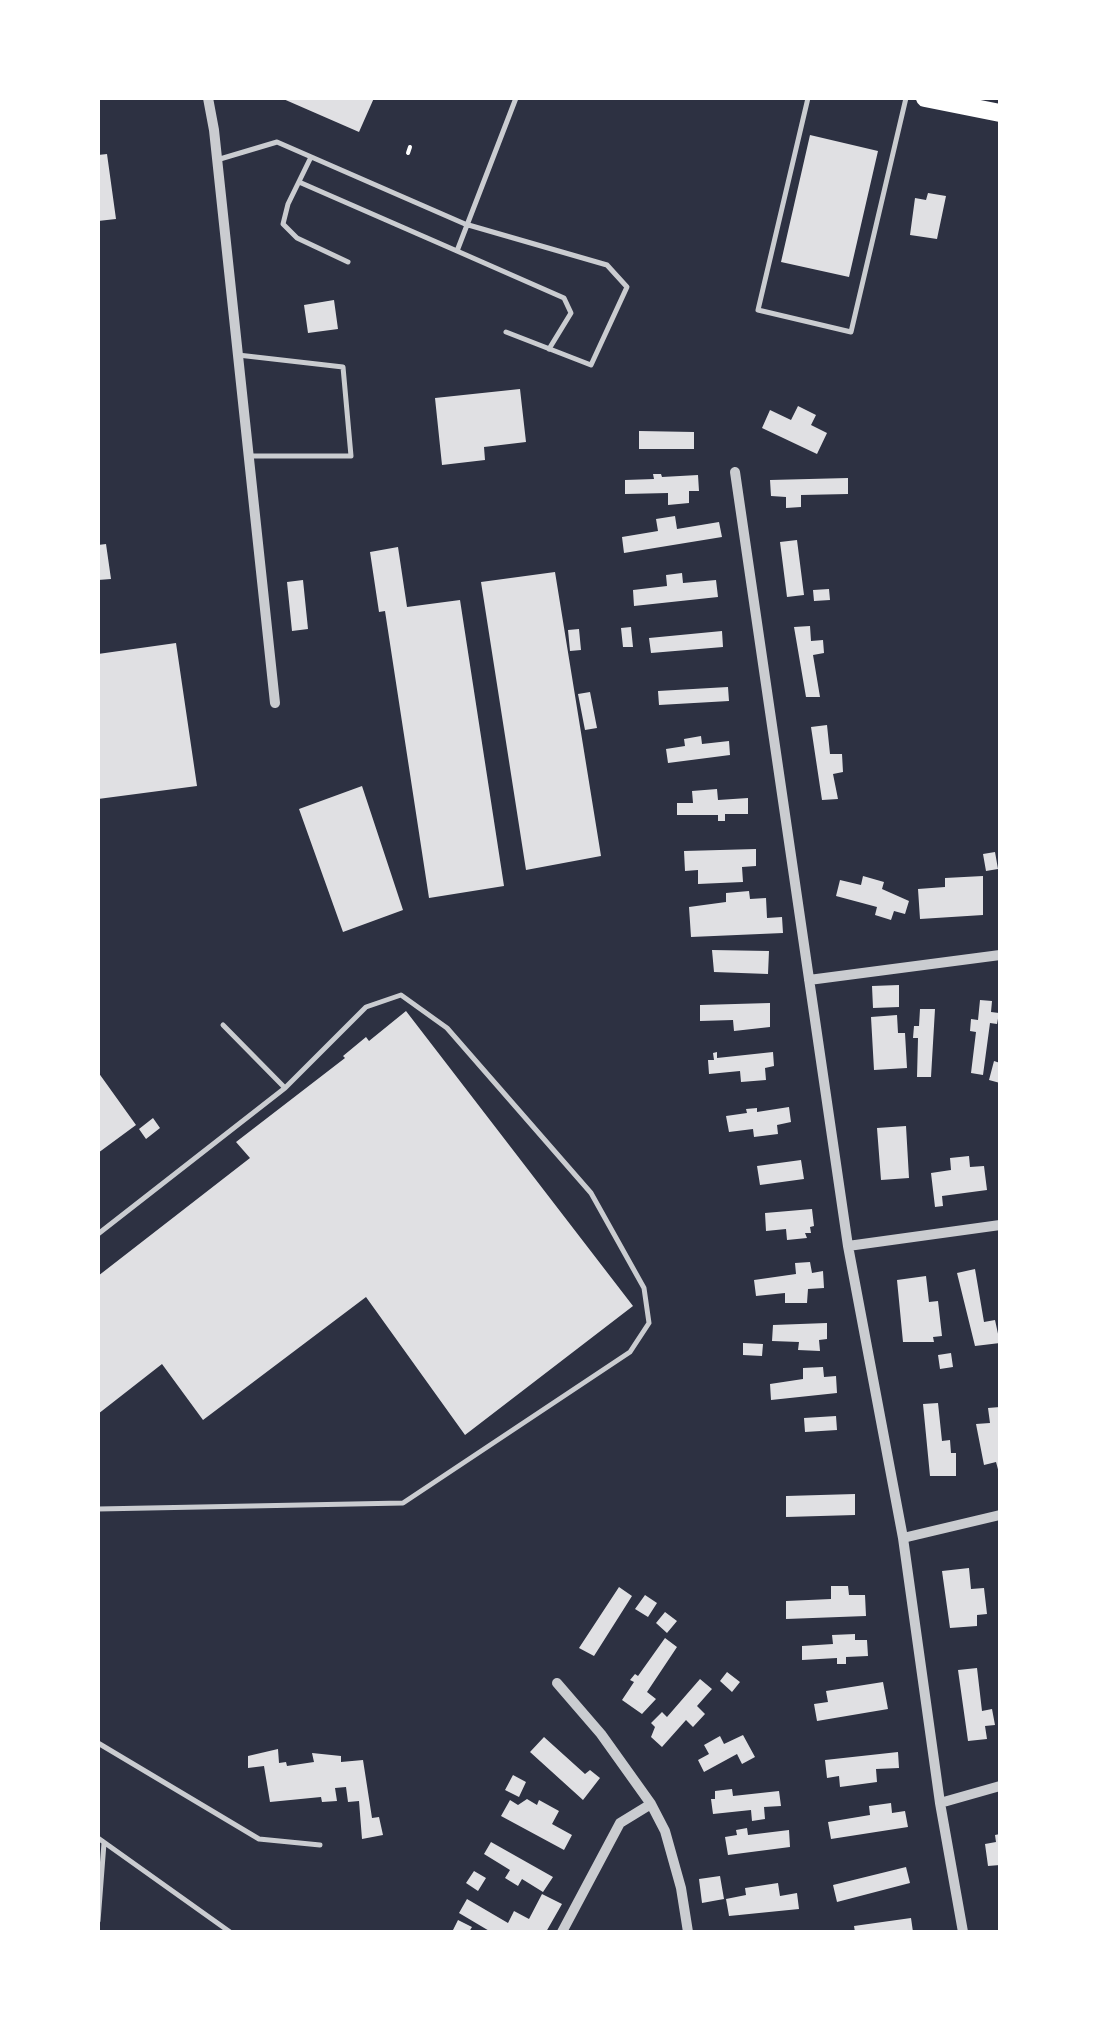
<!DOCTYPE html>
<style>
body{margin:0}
#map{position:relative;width:1098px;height:2030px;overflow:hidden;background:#2d3142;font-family:"Golos Text",sans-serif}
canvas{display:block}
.frame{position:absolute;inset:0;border:100px solid #fff;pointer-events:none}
</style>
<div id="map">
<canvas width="1098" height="2030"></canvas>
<div class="frame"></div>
</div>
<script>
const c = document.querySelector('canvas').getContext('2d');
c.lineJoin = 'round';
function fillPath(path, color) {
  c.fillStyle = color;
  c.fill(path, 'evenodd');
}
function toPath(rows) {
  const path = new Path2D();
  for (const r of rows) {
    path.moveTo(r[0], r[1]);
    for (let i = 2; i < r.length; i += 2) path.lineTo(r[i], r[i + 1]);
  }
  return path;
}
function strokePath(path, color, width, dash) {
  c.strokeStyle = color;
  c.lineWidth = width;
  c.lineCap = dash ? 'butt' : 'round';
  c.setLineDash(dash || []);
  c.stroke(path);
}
fillPath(toPath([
 [281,98,374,98,359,132],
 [810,135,878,151,849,277,781,262],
 [107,154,116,219,98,221,98,155],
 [928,193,946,196,937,239,910,235,915,198,926,200],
 [334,300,338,329,308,333,304,305],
 [520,389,526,442,484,447,485,460,442,465,435,398],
 [798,406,816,415,811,425,827,433,817,454,762,428,770,410,791,420],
 [639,431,694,432,694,449,639,449],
 [653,474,661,474,662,477,698,475,699,491,689,491,689,503,668,505,668,493,625,494,625,480,654,479],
 [848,478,848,494,801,495,801,507,786,508,786,497,771,496,770,480],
 [675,516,677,529,719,522,722,537,624,553,622,537,658,531,656,519],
 [797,540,804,595,787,597,780,542],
 [106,544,111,579,98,580,98,545],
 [398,547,407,607,460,600,504,886,429,898,385,611,379,612,370,552],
 [555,572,601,856,526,870,481,582],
 [682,573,683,583,716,580,718,597,634,606,633,590,667,586,666,575],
 [303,580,308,629,292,631,287,582],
 [829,589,830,600,814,601,813,590],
 [810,626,811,641,823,640,824,653,813,655,820,697,806,697,794,627],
 [631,627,633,647,623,647,621,628],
 [579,629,581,650,570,651,568,630],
 [722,631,723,647,651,653,649,638],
 [176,643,197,786,98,799,98,654],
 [728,687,729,701,659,705,658,691],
 [590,692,597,728,585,730,578,694],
 [827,725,830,754,842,754,843,772,833,774,838,799,822,800,811,727],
 [701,736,702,744,729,741,730,755,668,763,666,749,685,746,684,739],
 [362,786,403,910,343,932,299,809],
 [717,789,718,800,748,798,748,814,725,814,725,821,718,821,718,815,677,815,677,803,693,803,692,791],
 [756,849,756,866,742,867,743,882,698,884,698,870,685,871,684,851],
 [995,852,998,869,986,871,983,854],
 [863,876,884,882,882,889,909,901,905,914,894,911,891,920,875,915,877,907,836,896,840,880,861,885],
 [983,876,983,915,920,919,918,889,945,887,945,878],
 [749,891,750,899,766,898,767,918,782,917,783,933,691,937,689,907,726,902,726,893],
 [712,950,769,951,768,974,714,972],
 [899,985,899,1007,873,1008,872,986],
 [980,1000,992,1001,991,1012,999,1013,997,1024,990,1023,983,1075,971,1073,976,1032,970,1031,971,1019,978,1020],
 [770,1003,770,1027,734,1031,733,1020,700,1021,700,1005],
 [920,1009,935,1009,931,1077,917,1077,918,1038,913,1038,914,1026,919,1026],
 [406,1011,633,1306,465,1435,366,1297,203,1420,162,1364,98,1414,98,1276,250,1158,236,1142,345,1058,343,1056,366,1037,369,1041],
 [897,1015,898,1033,905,1033,907,1068,874,1070,871,1017],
 [717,1052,717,1058,773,1052,774,1066,765,1068,766,1080,741,1082,740,1071,709,1074,708,1060,714,1060,713,1053],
 [994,1061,1000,1063,1000,1083,989,1080],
 [98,1072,136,1125,98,1153],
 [789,1107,791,1122,777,1125,778,1134,754,1137,753,1129,729,1132,726,1116,747,1113,746,1109,757,1108,757,1112],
 [153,1118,160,1128,146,1139,139,1129],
 [906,1126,909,1178,881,1180,877,1128],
 [969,1156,970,1167,984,1166,987,1190,942,1196,943,1206,935,1207,931,1173,951,1170,950,1158],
 [801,1160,804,1179,760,1185,757,1166],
 [812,1209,814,1226,810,1227,811,1233,805,1233,807,1238,787,1240,786,1229,766,1231,765,1213],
 [810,1262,812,1273,823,1271,824,1288,808,1289,807,1303,785,1303,785,1293,756,1296,754,1280,796,1274,795,1263],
 [975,1269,984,1322,995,1320,1000,1343,975,1346,957,1273],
 [926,1276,929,1302,938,1301,942,1336,933,1337,934,1342,903,1342,897,1280],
 [827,1323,827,1339,819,1340,820,1351,798,1350,799,1342,772,1341,773,1325],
 [743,1343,763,1344,762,1356,743,1355],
 [951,1353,953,1367,940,1369,938,1355],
 [823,1367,824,1377,836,1376,837,1393,771,1400,770,1384,803,1379,803,1368],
 [938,1403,942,1441,950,1440,951,1453,956,1453,956,1476,930,1476,923,1404],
 [1000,1407,1000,1473,999,1473,996,1462,984,1465,976,1424,990,1423,988,1408],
 [836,1416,837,1430,805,1432,804,1418],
 [855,1494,855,1515,786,1517,786,1496],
 [969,1568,971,1589,984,1588,987,1614,977,1615,977,1626,950,1628,942,1571],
 [831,1586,848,1586,849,1595,865,1595,866,1616,786,1619,786,1601,831,1599],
 [619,1587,632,1596,594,1656,579,1648],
 [645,1595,657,1603,648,1617,635,1609],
 [665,1612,677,1621,667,1633,656,1623],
 [855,1634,855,1640,867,1640,868,1656,846,1657,846,1664,837,1664,837,1658,802,1660,802,1646,833,1644,832,1635],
 [665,1638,677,1647,647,1692,656,1699,642,1714,622,1700,634,1682,630,1680,635,1674,638,1676],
 [977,1668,982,1711,992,1709,995,1725,985,1726,987,1739,968,1741,958,1670],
 [727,1672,740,1682,732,1692,720,1681],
 [700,1679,712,1689,697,1706,705,1714,693,1727,686,1720,662,1747,651,1737,655,1727,651,1723,662,1712,667,1717],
 [883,1682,888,1709,817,1721,814,1704,828,1702,826,1691],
 [743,1735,755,1757,742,1764,737,1754,704,1772,698,1760,709,1754,704,1745,720,1736,724,1744],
 [544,1737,585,1774,590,1770,600,1778,583,1800,530,1752],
 [278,1749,279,1763,286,1762,287,1766,314,1762,312,1753,341,1756,341,1762,363,1760,372,1818,379,1817,383,1835,362,1839,359,1801,348,1802,346,1787,335,1788,337,1801,322,1802,321,1797,270,1802,264,1766,248,1768,248,1756],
 [898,1752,899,1768,876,1769,877,1782,840,1787,839,1776,827,1778,825,1760],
 [513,1775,526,1782,519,1797,505,1790],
 [732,1789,733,1796,779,1791,781,1806,764,1807,765,1819,752,1821,751,1810,713,1814,711,1799,715,1799,715,1791],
 [527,1799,537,1805,539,1800,559,1811,552,1824,572,1835,564,1850,501,1816,510,1800,518,1805],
 [891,1803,892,1813,905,1811,908,1827,831,1839,828,1822,870,1815,869,1806],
 [747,1828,748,1835,789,1830,790,1847,728,1855,725,1837,737,1835,736,1830],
 [1000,1834,1000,1865,988,1866,985,1844,996,1842,995,1835],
 [491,1842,553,1877,543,1892,522,1879,518,1886,505,1878,510,1870,484,1854],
 [906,1867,910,1883,837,1902,833,1885],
 [474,1871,486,1878,478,1891,466,1883],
 [720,1876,724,1899,702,1903,699,1879],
 [778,1883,780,1896,797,1893,799,1909,729,1916,726,1899,746,1895,745,1888],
 [542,1894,562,1904,546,1932,491,1932,459,1913,467,1899,508,1923,514,1911,529,1919],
 [911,1918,913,1932,855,1932,854,1926],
 [458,1920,472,1927,469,1932,452,1932]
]), '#e0e0e3');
strokePath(toPath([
 [408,153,410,147]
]), '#fff', 4);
strokePath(toPath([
 [808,98,758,310,851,332,906,98],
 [311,157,288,204,283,224,297,238,348,262],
 [220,159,277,142,465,224,607,265,627,287,591,365,506,332],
 [299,182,457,251,516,98],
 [457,251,564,298,571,313,549,349],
 [238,355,343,367,351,456,249,456],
 [98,1234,285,1088,223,1025],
 [98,1509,403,1503,630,1352,649,1323,644,1288,591,1193,447,1028,401,995,366,1007,285,1088],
 [98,1743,259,1839,320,1845],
 [98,1838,230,1932],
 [98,1921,104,1843]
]), '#caccd0', 5);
strokePath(toPath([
 [208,98,214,130,275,703],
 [735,472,848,1246,903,1538,940,1803,963,1932],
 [809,980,1000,955],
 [848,1246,1000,1225],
 [903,1538,1000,1515],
 [557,1683,601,1734,651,1804,665,1831,681,1888,688,1932],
 [940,1803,1000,1786],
 [562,1932,620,1823,651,1804]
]), '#caccd0', 10);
strokePath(toPath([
 [925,98,1000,113]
]), '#fff', 18);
</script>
